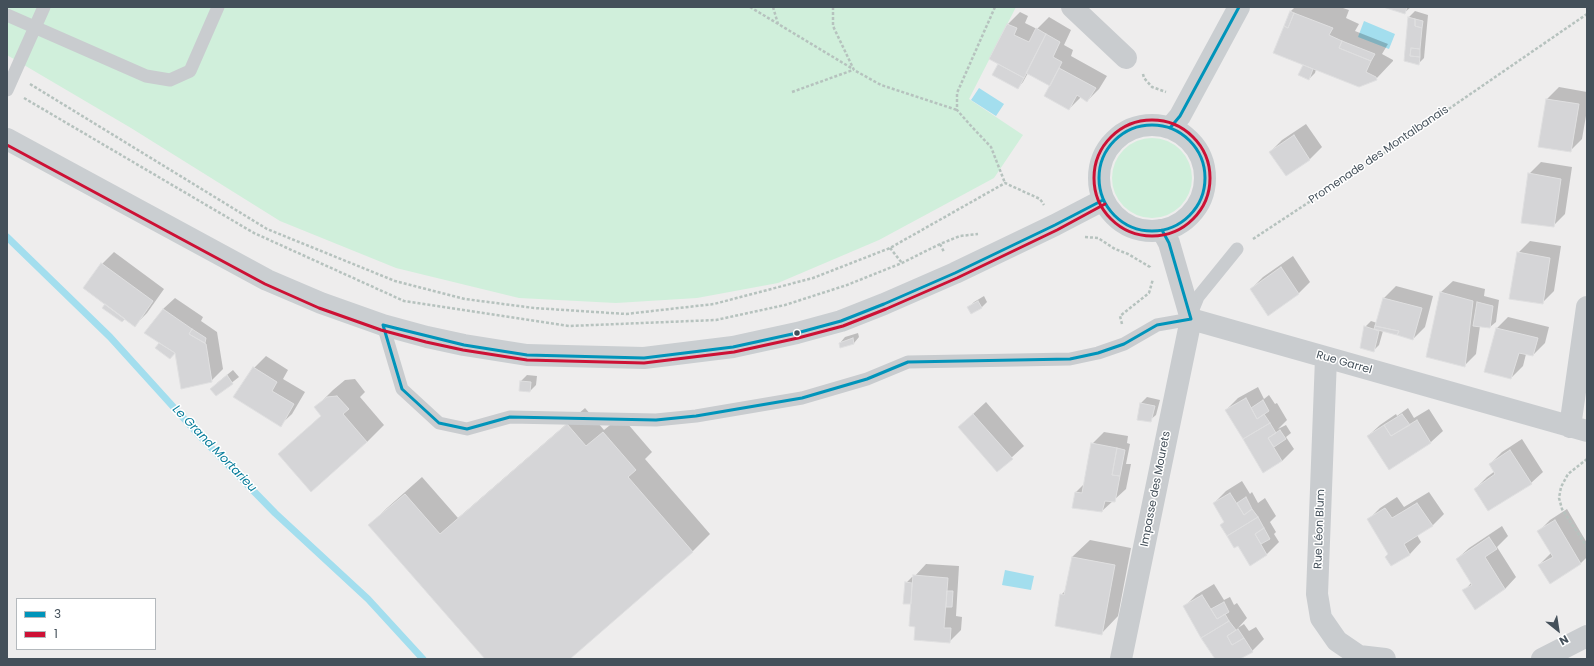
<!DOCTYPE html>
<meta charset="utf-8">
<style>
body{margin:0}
#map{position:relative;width:1594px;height:666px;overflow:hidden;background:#eeeded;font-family:Poppins,sans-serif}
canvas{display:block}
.frame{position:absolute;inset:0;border:8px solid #44505a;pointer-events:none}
.legend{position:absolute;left:16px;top:598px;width:140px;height:52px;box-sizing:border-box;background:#fff;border:1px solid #b4b9bd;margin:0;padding:5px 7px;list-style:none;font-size:12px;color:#44505a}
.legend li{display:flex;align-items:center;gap:8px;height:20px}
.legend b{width:20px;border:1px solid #b4b9bd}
.north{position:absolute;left:1538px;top:610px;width:40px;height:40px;-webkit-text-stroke:3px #fff;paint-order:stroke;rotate:150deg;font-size:11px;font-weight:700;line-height:16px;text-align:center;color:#44505a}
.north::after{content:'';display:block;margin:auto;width:14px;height:18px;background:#44505a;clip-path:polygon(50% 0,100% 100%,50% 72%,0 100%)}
</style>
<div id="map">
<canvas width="1594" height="666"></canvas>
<div class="frame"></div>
<ul class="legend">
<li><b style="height:5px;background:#0094ba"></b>3</li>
<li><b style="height:5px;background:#cd1135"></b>1</li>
</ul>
<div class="north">N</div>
</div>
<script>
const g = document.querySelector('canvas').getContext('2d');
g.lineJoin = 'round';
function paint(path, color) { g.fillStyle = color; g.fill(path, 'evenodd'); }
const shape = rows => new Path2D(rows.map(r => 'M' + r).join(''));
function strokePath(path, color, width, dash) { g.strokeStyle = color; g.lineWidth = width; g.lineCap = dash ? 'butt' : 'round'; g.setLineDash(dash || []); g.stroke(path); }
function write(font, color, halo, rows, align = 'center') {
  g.font = font + ' Poppins,sans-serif'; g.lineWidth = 3; g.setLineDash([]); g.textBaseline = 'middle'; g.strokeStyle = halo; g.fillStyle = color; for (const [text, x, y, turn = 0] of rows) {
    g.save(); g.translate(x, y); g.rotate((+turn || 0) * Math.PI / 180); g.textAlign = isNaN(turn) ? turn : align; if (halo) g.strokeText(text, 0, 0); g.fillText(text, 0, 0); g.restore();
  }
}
paint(shape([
 [7,7,1016,7,969,99,1023,135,994,178,879,240,778,283,697,298,616,303,519,298,396,268,280,221,131,128,7,55],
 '1112 178a40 40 0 1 1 80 0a40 40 0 1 1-80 0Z'
]), '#d0efdb');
paint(shape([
 [1364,21,1395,34,1389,49,1358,37],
 [979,88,1004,104,996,116,971,100],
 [1005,570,1034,576,1031,590,1002,585]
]), '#a3deee');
paint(shape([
 [1295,7,1340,7,1349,10,1346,18,1359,24,1355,31,1388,44,1382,54,1393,60,1393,61,1376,79,1316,69,1315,73,1309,79,1299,75,1305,64,1291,11],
 [1384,7,1411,7,1404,13],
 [1415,11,1428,15,1424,58,1419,63,1405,60,1409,17],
 [1020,12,1028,16,1025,23,1037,29,1049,17,1071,30,1064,45,1073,50,1071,56,1107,76,1099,89,1087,101,1081,97,1069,109,1051,86,1028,73,1023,82,1018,88,999,65,1000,64,990,59,1008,24],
 [1559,87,1587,92,1587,110,1582,139,1570,151,1540,146,1547,99],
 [1306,124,1322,147,1310,159,1286,175,1270,152,1282,140],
 [1541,162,1572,167,1565,214,1553,226,1529,174],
 [1530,241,1561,246,1554,291,1542,303,1518,253],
 [114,252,164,289,147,313,135,325,84,288,102,264],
 [1293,256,1310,282,1298,294,1251,289,1263,277],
 [1453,281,1485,289,1484,296,1499,300,1496,322,1490,327,1480,326,1476,354,1464,366,1441,292],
 [1396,286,1433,296,1425,327,1413,339,1383,331,1379,345,1373,351,1365,327,1371,321,1377,323,1384,298],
 [984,296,987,302,981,308,969,307,974,302],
 [175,298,203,317,201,321,217,332,223,369,211,381,176,352,170,358,156,348,161,343,163,309],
 [1508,317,1549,327,1545,343,1533,355,1526,354,1523,366,1511,378,1496,329],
 [858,333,859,337,854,343,840,343,845,337],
 [266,356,288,370,283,379,305,392,292,414,280,425,254,368],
 [233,370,239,377,216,395,217,383],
 [527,375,537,376,536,385,530,391,521,381],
 [355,379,365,392,360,397,384,425,367,442,279,454,322,415,316,407,333,390,345,380],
 [1258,387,1264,399,1269,395,1275,404,1277,403,1287,420,1278,429,1286,425,1291,433,1286,437,1294,449,1282,461,1226,410,1238,398],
 [1147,397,1160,400,1156,415,1150,420,1138,419,1141,403],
 [986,402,1024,446,997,471,959,427],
 [585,408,604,430,621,416,652,452,645,459,710,534,693,551,568,659,486,659,370,525,387,508,422,477,458,518],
 [1408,408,1414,418,1429,409,1443,431,1431,442,1389,468,1368,436,1380,425,1396,414,1397,416],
 [1104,432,1128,436,1127,443,1130,444,1126,464,1131,464,1126,489,1102,511,1076,492,1085,483,1092,444],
 [1522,439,1543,472,1531,483,1475,489,1487,477,1495,471,1490,464,1502,452],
 [1242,481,1250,494,1252,492,1258,503,1265,498,1276,516,1270,522,1276,532,1274,534,1279,542,1267,554,1250,564,1214,503,1226,491],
 [1429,492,1444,514,1432,526,1417,535,1421,542,1410,554,1391,565,1389,553,1368,520,1380,508,1397,497,1404,507],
 [1567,509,1587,543,1587,557,1580,564,1539,565,1551,553,1538,532,1550,520],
 [1502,526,1508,536,1497,547,1516,577,1505,589,1464,591,1472,582,1457,559,1469,548],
 [1090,540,1131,548,1118,616,1101,634,1061,595,1066,590,1072,557],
 [926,564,959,566,956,616,962,617,961,630,949,642,916,626,906,583,912,577,914,577],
 [1214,584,1224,600,1230,597,1234,605,1237,603,1247,618,1238,628,1244,624,1249,631,1256,627,1264,639,1252,651,1238,659,1216,659,1184,607,1196,595]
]), '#0003');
strokePath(shape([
 [7,237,110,337,197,433,275,513,368,599,423,659]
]), '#a3deee', 7);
const building = shape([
 [1383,7,1407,7,1405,14,1383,7],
 [1290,11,1294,13,1288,28,1284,26,1290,11],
 [1294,13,1333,28,1329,35,1342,41,1339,48,1371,61,1366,72,1376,77,1377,80,1359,87,1273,53,1284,26,1288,28,1294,13],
 [1408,17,1415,19,1415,26,1422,28,1420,49,1411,48,1410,56,1420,57,1419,65,1404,61,1408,17],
 [1415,19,1423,21,1422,28,1415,26,1415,19],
 [1007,24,1017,28,1014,35,1029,42,1036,28,1046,34,1024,78,989,59,1007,24],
 [1046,34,1060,42,1053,57,1062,62,1050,86,1026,73,1046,34],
 [1342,41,1375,54,1371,61,1339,48,1342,41],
 [1411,48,1420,49,1420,57,1410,56,1411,48],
 [998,64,1024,78,1018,89,992,75,998,64],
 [1303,65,1313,69,1309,80,1298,75,1303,65],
 [1059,68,1096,88,1087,102,1077,95,1069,110,1044,96,1059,68],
 [1546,99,1579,104,1571,152,1538,147,1546,99],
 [1294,135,1310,160,1286,176,1269,152,1294,135],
 [1528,173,1561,179,1554,227,1521,223,1528,173],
 [1517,252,1550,258,1543,304,1509,299,1517,252],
 [101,263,153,301,135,327,83,288,101,263],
 [1281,267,1299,294,1268,316,1250,289,1281,267],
 [1440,292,1473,301,1465,367,1426,357,1440,292],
 [1383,298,1422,308,1413,340,1397,335,1399,331,1375,326,1383,298],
 [978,301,982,308,971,314,967,307,978,301],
 [1477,302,1493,306,1490,328,1473,326,1477,302],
 [105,304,125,319,122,322,102,308,105,304],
 [163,309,192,329,189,334,206,344,212,382,181,389,175,353,144,333,163,309],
 [1364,326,1379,331,1374,352,1360,348,1364,326],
 [1375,326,1399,331,1397,335,1374,329,1375,326],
 [1496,328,1538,338,1533,356,1519,353,1511,379,1484,372,1496,328],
 [192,329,206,338,205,343,189,334,192,329],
 [853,338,854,344,840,348,839,343,853,338],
 [159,343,175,353,170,359,155,348,159,343],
 [253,367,277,382,272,391,294,404,281,427,233,397,253,367],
 [227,375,233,384,216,396,210,389,227,375],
 [520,381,531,382,530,392,519,391,520,381],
 [337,396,349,409,343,414,367,442,311,492,278,454,321,416,314,407,327,397,337,396],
 [1246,398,1257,419,1264,414,1270,423,1243,439,1225,410,1246,398],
 [1263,400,1269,411,1257,419,1251,408,1263,400],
 [1140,403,1155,406,1151,422,1137,420,1140,403],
 [973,414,1013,459,997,472,958,427,973,414],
 [1402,414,1410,425,1391,436,1384,425,1402,414],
 [1417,420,1431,443,1389,470,1367,436,1384,425,1391,436,1417,420],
 [1270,423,1276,433,1268,438,1282,461,1263,473,1243,439,1270,423],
 [567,424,586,446,603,432,636,470,628,477,693,552,570,659,485,659,368,525,405,494,440,534,567,424],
 [1280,430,1286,439,1274,447,1268,438,1280,430],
 [1091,443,1117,448,1112,475,1120,476,1115,502,1105,501,1102,512,1072,508,1075,492,1082,493,1091,443],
 [1117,448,1125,450,1120,476,1112,475,1117,448],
 [1510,450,1532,484,1488,511,1474,489,1495,474,1489,464,1510,450],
 [1230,493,1244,515,1252,509,1258,517,1227,536,1220,525,1224,522,1213,503,1230,493],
 [1246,497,1252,509,1244,515,1237,503,1246,497],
 [1417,503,1433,526,1404,544,1410,555,1391,566,1385,557,1388,554,1367,519,1385,508,1392,518,1417,503],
 [1258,517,1264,528,1255,534,1267,555,1250,566,1238,546,1234,548,1227,536,1258,517],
 [1555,520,1581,564,1550,584,1538,565,1553,557,1537,531,1555,520],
 [1264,528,1270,539,1261,544,1255,534,1264,528],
 [1489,537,1497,549,1485,557,1505,589,1475,610,1462,590,1472,585,1456,559,1489,537],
 [1072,557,1115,565,1102,635,1055,626,1060,594,1064,595,1072,557],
 [913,575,948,578,944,628,951,628,950,643,914,640,915,627,909,626,913,575],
 [905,582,912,583,911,604,903,604,905,582],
 [947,591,953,591,952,607,946,607,947,591],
 [1202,595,1217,619,1225,614,1229,621,1201,638,1183,606,1202,595],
 [1224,602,1229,612,1217,619,1211,609,1224,602],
 [1229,621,1236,630,1227,636,1232,645,1244,638,1253,652,1240,659,1215,659,1201,638,1229,621],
 [1238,629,1244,638,1232,645,1227,636,1238,629]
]);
paint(building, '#d5d5d7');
strokePath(building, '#dfdfe0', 1);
strokePath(shape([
 [750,7,853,69],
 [773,7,778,24],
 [833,7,833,26,854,70,881,85,957,110],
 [995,7,957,93,957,110,972,127,991,147,1005,183],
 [1143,74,1144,78,1152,87,1166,92],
 [30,84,267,229,395,281,465,299,534,308,626,314,714,304,813,278,890,248,1005,183,1040,199,1044,205],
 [792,92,853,70],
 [24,98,254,233,404,301,569,326,716,320,785,305,847,285,902,263,940,244,960,236,978,234],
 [1085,237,1098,238,1115,249,1128,254,1150,267,1151,269],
 [1253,239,1402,141,1587,14],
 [940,244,944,252],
 [890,248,902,263],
 [1122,324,1120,316,1149,293,1153,279],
 [1587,459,1568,474,1561,487,1559,498,1562,509,1587,547]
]), '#b6c2be', 2.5, [3, 2]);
strokePath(shape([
 [7,15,146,76,170,80,190,71,218,7],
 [7,90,44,7],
 [1191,314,1198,297,1237,249],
 [383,325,402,389,439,423,467,429,510,417,656,420,696,416,802,398,867,379,908,362,1070,359,1098,353,1124,344,1157,325,1191,319]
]), '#c9cccf', 13);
strokePath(shape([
 [1072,7,1126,58],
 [1191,319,1587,431],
 [1326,358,1317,594,1321,618,1337,641,1359,656,1385,659],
 [1570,427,1587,307],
 [1121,659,1191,319,1169,243,1162,230],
 [1542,659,1587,636]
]), '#c9cccf', 22);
strokePath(shape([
 '1099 178a53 53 0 1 1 106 0a53 53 0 1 1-106 0Z',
 [1170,128,1180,116,1239,7],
 [7,139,267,280,321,303,383,325,427,337,464,345,527,355,644,358,733,347,797,333,841,321,884,304,955,273,1055,225,1103,200]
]), '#caced1', 22);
strokePath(shape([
 '1099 178a53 53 0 1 1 106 0a53 53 0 1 1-106 0Z',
 [1170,128,1180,116,1239,7],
 [383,325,402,389,439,423,467,429,510,417,656,420,696,416,802,398,867,379,908,362,1070,359,1098,353,1124,344,1157,325,1191,319,1169,243,1162,230],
 [383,325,464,345,527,355,644,358,733,347,797,333,841,321,884,304,955,273,1055,225,1103,200]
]), '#0094ba', 3);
strokePath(shape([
 '1094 178a58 58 0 1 1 116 0a58 58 0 1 1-116 0Z',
 [7,145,265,284,319,308,381,330,426,342,463,350,527,360,644,363,734,352,798,338,843,326,886,309,957,278,1057,230,1105,204]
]), '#cd1135', 3);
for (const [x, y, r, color] of [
 [797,333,3.5,"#44505a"]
]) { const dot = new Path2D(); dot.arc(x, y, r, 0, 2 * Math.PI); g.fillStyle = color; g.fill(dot); strokePath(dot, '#fff', 1.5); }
write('11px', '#44505a', '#fff', [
 ["Promenade des Montalbanais",1379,155,-34],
 ["Rue Garrel",1344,363,16],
 ["Impasse des Mourets",1156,489,-79],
 ["Rue Léon Blum",1320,529,-88]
]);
write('italic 12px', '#087d9b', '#fff', [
 ["Le Grand Mortarieu",214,449,46]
]);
</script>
